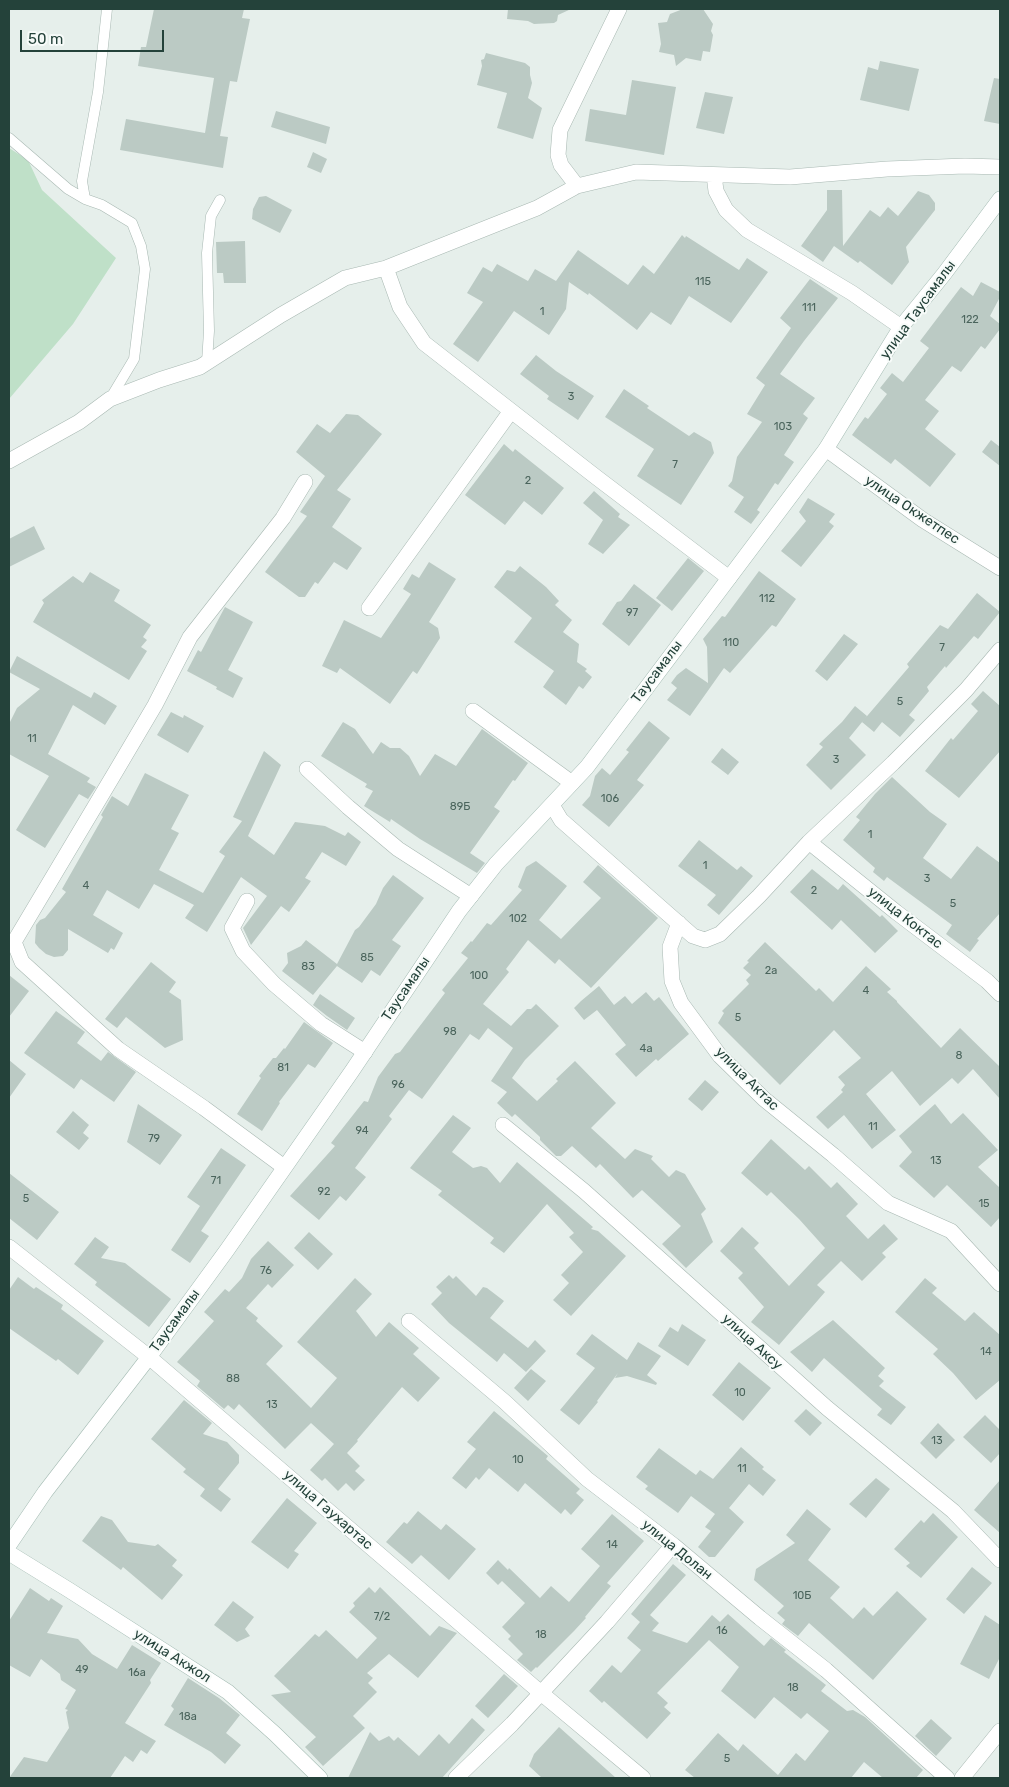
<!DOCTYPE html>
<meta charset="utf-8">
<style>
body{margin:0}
#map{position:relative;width:1009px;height:1787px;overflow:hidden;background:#e6efeb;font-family:Rubik,sans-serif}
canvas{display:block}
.frame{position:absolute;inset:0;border:10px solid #24423a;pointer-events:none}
.scale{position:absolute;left:20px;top:30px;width:144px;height:22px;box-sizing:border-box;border:2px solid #24423a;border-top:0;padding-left:6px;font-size:15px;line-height:18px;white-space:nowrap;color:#24423a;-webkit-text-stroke:4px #f7fbf9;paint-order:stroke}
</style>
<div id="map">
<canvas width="1009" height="1787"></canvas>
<div class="frame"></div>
<div class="scale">50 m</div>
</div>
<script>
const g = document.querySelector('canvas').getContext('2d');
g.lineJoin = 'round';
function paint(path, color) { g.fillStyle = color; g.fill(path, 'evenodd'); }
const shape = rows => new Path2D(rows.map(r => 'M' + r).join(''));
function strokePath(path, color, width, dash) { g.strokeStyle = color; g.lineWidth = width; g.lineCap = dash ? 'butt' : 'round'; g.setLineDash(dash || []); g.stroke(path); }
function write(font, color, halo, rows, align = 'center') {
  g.font = font + ' Rubik,sans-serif'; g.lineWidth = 4; g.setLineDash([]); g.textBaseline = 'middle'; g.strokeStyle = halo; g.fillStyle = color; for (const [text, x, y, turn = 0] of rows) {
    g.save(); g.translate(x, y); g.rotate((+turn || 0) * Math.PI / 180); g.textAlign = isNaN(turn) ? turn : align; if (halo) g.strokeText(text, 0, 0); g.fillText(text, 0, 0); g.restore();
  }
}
paint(shape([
 [9,148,28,160,42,190,116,258,73,324,9,399]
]), '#bfe0c8');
paint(shape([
 [154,9,244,9,242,18,250,19,237,82,230,81,220,136,228,137,223,168,120,150,126,119,205,133,214,78,138,66,141,47,146,47],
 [508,9,571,9,558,15,557,21,554,23,534,24,528,21,507,19],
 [683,9,703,9,713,24,711,31,713,35,710,52,703,51,701,61,686,58,676,66,674,55,659,52,661,44,658,23,667,22,670,14],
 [486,53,525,63,530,67,530,75,532,83,528,98,542,108,533,139,497,128,507,93,477,85,482,66,481,60,484,59],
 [880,61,919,69,909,111,860,100,868,67,878,70],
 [994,78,1000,79,1000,124,984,121],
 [632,80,676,87,664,155,585,141,590,109,626,115],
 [705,92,733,97,724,134,696,128],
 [276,111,330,127,326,144,271,127],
 [313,152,327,159,321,173,307,167],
 [827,190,842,190,843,246,870,210,880,217,888,207,898,216,918,191,929,195,935,203,935,210,906,247,909,262,892,285,860,261,858,263,834,246,823,262,801,246,827,210],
 [266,196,292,210,280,233,252,219,253,209,259,197],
 [682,235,685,238,686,236,739,270,747,258,768,272,731,323,689,296,671,325,651,312,637,330,589,293,588,295,569,282,566,309,549,335,514,311,478,362,453,344,483,302,467,293,483,267,492,272,497,264,528,281,535,269,556,281,578,250,628,285,643,265,654,274],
 [245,241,246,283,224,283,223,273,217,273,216,242],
 [810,279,838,298,804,341,780,374,815,398,803,414,808,418,784,455,794,462,778,485,775,483,757,510,760,512,751,524,734,512,744,497,728,486,732,481,737,457,762,422,747,414,765,385,756,378,791,328,780,318],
 [981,282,1000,292,1000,297,990,316,1000,324,1000,329,985,349,981,346,961,372,952,366,925,400,939,411,925,429,956,454,930,487,895,459,891,464,852,435,865,417,868,419,887,394,880,388,892,373,903,382,929,348,920,341,961,287,973,296],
 [536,355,556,371,594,396,578,420,547,399,549,396,520,374],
 [624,389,649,406,647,408,689,436,694,432,711,442,714,453,681,505,637,476,654,449,605,417],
 [346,414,358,415,382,434,337,490,351,499,332,527,362,548,347,570,334,562,318,584,315,582,305,597,299,597,265,572,307,516,300,512,325,476,296,452,317,424,330,433],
 [991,440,1000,447,1000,466,982,452],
 [504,444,513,452,515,449,564,488,542,515,524,501,505,525,465,495],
 [594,491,620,514,618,517,630,525,603,554,588,544,603,520,583,503],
 [808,498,835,514,829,522,834,526,801,567,781,551,806,521,799,512],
 [34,526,45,549,9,567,9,539],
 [688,558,704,571,672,611,656,598],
 [429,562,456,579,429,622,438,628,440,638,417,674,413,671,390,704,340,668,337,673,322,666,344,620,381,638,411,594,403,589,412,574,419,578],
 [520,566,546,587,559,601,555,605,572,620,563,632,579,644,577,662,587,669,585,671,592,677,583,689,579,686,566,705,543,687,554,671,514,642,532,618,494,587,507,570,515,572],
 [759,571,796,599,776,627,772,625,730,673,724,668,690,716,667,700,677,688,671,683,677,675,686,668,708,683,707,647,703,639,722,616,725,617],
 [90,572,120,590,114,601,151,625,143,637,147,640,141,647,147,651,129,680,33,622,44,603,42,600,73,576,83,583],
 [634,584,661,605,629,646,602,624,617,602,621,601],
 [977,593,1000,612,978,639,974,636,946,668,945,666,927,687,929,691,909,715,915,720,900,737,882,722,874,732,862,722,909,667,907,664,940,625,948,629],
 [225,607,253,622,228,670,243,678,233,698,216,689,217,687,187,671,198,650,201,652],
 [844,634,858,644,827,681,815,671],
 [17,656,91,698,94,692,117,706,105,725,73,705,48,754,90,778,87,782,96,787,88,799,79,794,45,848,16,830,49,776,9,754,9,724,17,708,40,689,9,672],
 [983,691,1000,706,1000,751,959,798,925,771,951,738,953,740,978,711,971,704],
 [855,706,867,716,849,738,866,755,831,790,806,765,823,747,819,744,842,722],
 [171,712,183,718,184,715,204,726,188,753,157,735],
 [649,721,670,738,637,780,644,785,609,827,582,805,590,796,595,776,602,768,610,775,629,752,626,750],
 [343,722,355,729,373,754,381,742,390,748,400,748,409,756,420,776,435,754,456,766,482,729,528,763,515,781,513,780,494,807,500,811,470,853,485,863,477,873,420,839,391,819,390,822,364,806,373,791,365,787,367,784,321,756],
 [722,748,739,762,728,775,711,762],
 [264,751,281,765,248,836,274,855,295,822,325,826,345,836,348,832,361,842,346,866,322,852,305,878,311,881,289,912,281,906,251,945,243,928,267,896,241,877,207,932,185,918,194,905,154,884,139,909,107,890,93,915,123,933,114,950,111,948,108,953,68,929,68,950,63,956,54,957,46,954,39,948,35,943,36,925,40,920,45,918,66,892,62,889,103,817,101,815,112,796,128,806,145,773,189,795,171,829,179,833,159,870,203,893,225,856,219,852,242,821,233,817],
 [892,777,930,812,947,824,923,858,951,879,977,846,1000,863,1000,913,977,939,979,940,970,952,946,934,952,925,887,877,884,881,873,872,875,868,843,840,860,820,856,817,875,794],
 [699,840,737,870,741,866,753,876,719,915,707,905,716,895,678,866],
 [536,861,567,886,539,920,561,939,601,898,583,882,598,865,658,918,591,988,559,959,555,964,528,940,506,969,509,972,483,1004,511,1026,527,1009,531,1009,536,1004,559,1026,525,1060,512,1078,537,1101,558,1081,556,1079,575,1061,616,1103,591,1128,625,1159,635,1149,653,1156,651,1159,669,1177,676,1170,685,1174,706,1209,701,1214,713,1242,686,1268,662,1244,681,1226,642,1190,633,1198,600,1164,596,1168,572,1146,561,1156,556,1156,540,1140,540,1137,515,1114,512,1117,497,1103,507,1092,491,1081,513,1048,488,1028,479,1040,470,1034,422,1099,409,1090,389,1116,392,1119,355,1168,366,1177,346,1201,340,1196,319,1220,290,1196,335,1146,331,1143,364,1101,368,1102,378,1077,395,1054,400,1052,445,993,442,990,468,958,461,953,471,941,472,942,487,923,491,925,522,890,518,887,526,867],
 [812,869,838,890,843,884,880,917,882,915,898,931,875,953,841,920,832,930,790,892],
 [393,875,424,898,392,940,401,946,380,976,371,970,362,983,337,966,313,995,282,971,288,963,287,953,301,946,306,940,337,964,355,930,359,927,376,904,383,888],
 [765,942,816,991,819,988,833,1002,866,966,891,989,887,992,897,1001,897,1002,941,1048,960,1028,1000,1067,1000,1099,973,1069,958,1084,952,1078,920,1106,892,1071,866,1094,896,1130,872,1149,844,1115,828,1129,816,1117,843,1092,841,1090,845,1085,838,1077,861,1058,834,1030,780,1085,718,1023,724,1013,722,1011,749,984,746,980,751,975,743,968,749,962,747,961],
 [151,962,176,982,169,992,181,1000,183,1040,165,1048,126,1017,117,1028,105,1019],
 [9,975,29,991,9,1017],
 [599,986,614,1005,625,996,632,1004,646,992,654,1001,659,997,689,1034,658,1061,656,1059,636,1077,615,1054,626,1045,597,1010,584,1020,574,1008,581,1001],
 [320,994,355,1018,347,1030,327,1016,313,1005],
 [56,1011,85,1032,77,1043,101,1061,108,1052,136,1072,114,1102,81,1079,74,1089,24,1053],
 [304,1022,333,1043,315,1068,308,1064,279,1102,280,1103,262,1131,237,1114,261,1078,259,1076,273,1058,276,1058,284,1048,285,1049],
 [9,1060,26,1074,9,1098],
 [705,1080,719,1092,702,1111,688,1099],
 [138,1104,182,1135,160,1165,127,1142],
 [935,1104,951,1124,963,1113,998,1150,978,1167,1000,1188,1000,1217,991,1227,947,1185,934,1198,899,1166,912,1152,899,1136],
 [73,1111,89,1125,83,1133,89,1138,79,1150,56,1132],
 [453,1115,471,1128,452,1152,473,1168,481,1166,487,1168,500,1183,517,1162,593,1227,591,1229,598,1231,626,1256,571,1316,553,1300,569,1283,561,1275,583,1252,569,1237,574,1233,547,1204,504,1253,490,1243,494,1238,438,1195,442,1191,410,1168],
 [771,1139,805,1170,809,1166,831,1188,837,1182,858,1204,846,1216,868,1239,884,1224,898,1239,882,1253,886,1257,862,1281,841,1261,817,1285,825,1292,779,1345,751,1322,764,1307,738,1278,743,1273,720,1251,742,1227,759,1243,754,1248,789,1286,825,1248,799,1219,771,1192,767,1196,741,1173],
 [221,1148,246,1165,201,1231,209,1236,190,1263,171,1250,200,1206,187,1197],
 [9,1173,59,1212,37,1240,9,1218],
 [309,1232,333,1254,318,1270,294,1248],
 [95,1237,109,1247,101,1258,125,1263,171,1299,149,1327,95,1285,97,1282,74,1264],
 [268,1241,294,1265,272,1288,268,1284,246,1308,258,1318,256,1321,283,1346,266,1364,311,1408,337,1378,297,1342,355,1278,372,1294,356,1311,376,1337,389,1322,419,1348,413,1354,440,1378,418,1402,402,1387,357,1440,358,1441,347,1453,360,1466,355,1471,365,1480,354,1491,346,1483,338,1491,325,1478,322,1481,310,1470,334,1444,311,1423,285,1449,239,1404,234,1410,228,1405,224,1409,197,1386,200,1381,177,1362,214,1321,204,1312,225,1289,229,1292,242,1278,251,1259],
 [449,1275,453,1279,456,1276,476,1296,483,1287,487,1288,504,1301,490,1318,528,1348,535,1340,546,1351,526,1372,504,1353,497,1362,449,1323,431,1304,442,1293,436,1287],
 [18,1277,34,1289,36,1287,63,1305,61,1309,104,1341,78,1375,58,1359,56,1361,9,1328,9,1290],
 [925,1278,937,1288,932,1293,965,1321,974,1312,1000,1335,1000,1380,976,1400,953,1373,933,1354,938,1349,895,1312],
 [833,1320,885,1368,878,1376,884,1381,879,1386,906,1407,891,1425,877,1415,882,1409,824,1358,812,1372,790,1352],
 [682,1324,706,1340,688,1366,658,1346,670,1327,678,1332],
 [592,1334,627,1360,638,1342,661,1356,647,1375,657,1383,656,1385,627,1376,615,1378,618,1373,597,1401,598,1402,579,1425,560,1410,595,1368,576,1354],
 [739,1362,771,1388,743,1421,712,1395],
 [531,1369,546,1381,528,1401,514,1388],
 [184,1400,212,1423,203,1434,227,1442,239,1455,239,1463,218,1489,231,1499,221,1512,200,1496,205,1489,183,1472,186,1469,151,1439],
 [806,1409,822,1423,810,1436,794,1421],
 [494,1411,548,1456,546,1459,580,1489,576,1493,584,1500,571,1515,565,1509,561,1514,525,1483,518,1492,489,1468,479,1480,476,1477,466,1489,452,1478,476,1449,467,1442],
 [985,1415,1000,1430,1000,1453,991,1463,963,1437],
 [938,1423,955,1440,936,1459,920,1443],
 [741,1447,764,1467,762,1469,776,1480,763,1496,749,1484,729,1508,744,1522,715,1557,709,1557,698,1547,711,1531,705,1527,715,1514,691,1496,678,1513,645,1489,648,1486,636,1477,659,1448,696,1475,700,1470,713,1479],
 [876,1478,890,1489,866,1518,849,1504],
 [1000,1480,1000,1533,974,1510],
 [287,1498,317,1523,294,1551,299,1554,288,1569,251,1542],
 [807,1509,831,1529,808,1560,840,1587,830,1598,853,1619,864,1607,873,1616,897,1591,927,1619,873,1680,809,1623,798,1636,782,1624,785,1620,777,1613,784,1606,754,1580,756,1569,795,1543,786,1535],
 [418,1511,441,1530,446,1524,476,1549,449,1580,421,1555,412,1564,386,1542,404,1522,407,1524],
 [933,1513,958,1537,921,1578,906,1566,910,1563,894,1549,921,1520,924,1523],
 [612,1514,644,1541,607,1583,611,1586,585,1617,586,1618,574,1631,537,1668,536,1667,531,1672,517,1660,523,1654,508,1639,511,1636,502,1627,525,1603,502,1581,498,1585,486,1573,498,1560,508,1570,509,1568,540,1598,551,1586,569,1602,600,1566,581,1549],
 [101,1516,112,1520,128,1542,155,1546,158,1544,177,1560,172,1566,183,1575,162,1600,123,1567,121,1570,82,1541],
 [673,1564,686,1575,650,1615,659,1623,652,1631,687,1643,712,1615,720,1622,728,1614,764,1646,771,1638,786,1650,784,1652,826,1685,821,1691,847,1711,853,1710,865,1717,923,1770,916,1778,883,1778,864,1762,851,1778,695,1778,685,1770,718,1733,738,1751,743,1744,778,1775,796,1753,805,1761,829,1731,807,1713,801,1719,774,1697,755,1719,721,1691,739,1667,709,1640,657,1693,668,1703,664,1707,671,1713,647,1739,604,1701,602,1703,589,1691,612,1665,621,1673,641,1650,627,1638,640,1622,631,1614],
 [972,1567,992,1583,964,1614,946,1599],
 [369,1587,375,1593,380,1587,430,1636,439,1626,457,1633,418,1678,389,1654,367,1673,373,1678,368,1683,377,1692,353,1716,365,1728,323,1766,305,1747,316,1737,271,1695,291,1692,274,1676,315,1634,319,1637,326,1630,357,1659,377,1638,349,1612,355,1606,353,1603],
 [30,1588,49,1601,51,1598,63,1606,47,1633,78,1639,92,1654,117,1669,132,1645,161,1663,150,1680,151,1683,125,1723,156,1741,147,1754,141,1750,133,1762,125,1756,110,1778,9,1778,24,1757,47,1762,69,1728,66,1712,68,1710,65,1709,76,1690,61,1680,60,1674,41,1659,30,1677,9,1665,9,1621],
 [233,1601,254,1617,245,1629,250,1636,237,1642,214,1625],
 [985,1615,1000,1625,1000,1657,989,1679,960,1664],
 [504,1674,518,1686,488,1718,475,1706],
 [188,1678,219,1698,240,1715,226,1733,241,1745,225,1764,211,1752,164,1725,174,1709,171,1706],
 [472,1718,485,1730,442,1778,348,1778,370,1732,379,1741,389,1736,394,1741,398,1737,419,1756,439,1734,449,1744],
 [931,1719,952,1738,936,1756,915,1736],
 [559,1727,616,1778,542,1778,529,1766,534,1754]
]), '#bbcac4');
const lane = shape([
 [9,138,68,189,85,199,102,205,132,223,141,246,145,269,134,359,110,399],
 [85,199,82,181,98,92,107,9],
 [207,362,209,331,207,253,211,216,220,200]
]);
const street = shape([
 [714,175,716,191,726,210,747,230,852,293,901,327],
 [577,186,561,165,558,155,560,130,619,9],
 [386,268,400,307,424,343,596,477,729,578],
 [826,449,923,520,1000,568],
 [9,461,79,422,110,399,159,380,200,367,281,315,345,278,386,268,494,225,537,208,577,186,636,172,790,177,887,169,965,166,1000,167],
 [369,608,511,411],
 [473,711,572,783],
 [307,769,348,807,398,849,471,896],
 [552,805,561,820,693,936,705,940,720,934,759,896,809,842,893,763,966,690,1000,650],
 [809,842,896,912,987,981,1000,994],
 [247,901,232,928,243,951,274,984,321,1024,365,1052],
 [679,923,670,947,672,981,681,1003,720,1056,764,1099,833,1155,888,1203,951,1231,1000,1284],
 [503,1125,584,1191,827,1408,953,1511,1000,1560],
 [284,1167,204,1108,118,1049,22,962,14,942,116,771,155,705,190,637,283,518,305,482],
 [9,1247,149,1357,541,1693,643,1778],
 [409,1321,505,1402,587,1479,673,1545,760,1618,826,1670,947,1778],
 [456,1778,512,1724,541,1693,607,1622,673,1545],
 [962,1778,1000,1731]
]);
const secondary = shape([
 [9,1545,45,1492,149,1357,227,1250,352,1071,459,911,496,864,587,767,826,449,901,327,944,274,1000,199],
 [9,1553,69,1590,228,1692,275,1734,320,1778]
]);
strokePath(lane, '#a8b8b2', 11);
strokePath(street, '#a8b8b2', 16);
strokePath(secondary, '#a4bbb3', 16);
strokePath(lane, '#fff', 10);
strokePath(street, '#fff', 15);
strokePath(secondary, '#fff', 15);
write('11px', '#4a645c', null, [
 ["115",703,282],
 ["111",809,308],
 ["1",542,312],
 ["122",970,320],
 ["3",571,397],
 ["103",783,427],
 ["7",675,465],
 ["2",528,481],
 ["112",767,599],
 ["97",632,613],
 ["110",731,643],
 ["7",942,648],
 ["5",900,702],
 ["11",32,739],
 ["3",836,760],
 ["106",610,799],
 ["89Б",460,807],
 ["1",870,835],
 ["1",705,866],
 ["3",927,879],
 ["4",86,886],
 ["2",814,891],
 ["5",953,904],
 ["102",518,919],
 ["85",367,958],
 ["83",308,967],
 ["2а",771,971],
 ["100",479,976],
 ["4",866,991],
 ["5",738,1018],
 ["98",450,1032],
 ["4а",646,1049],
 ["8",959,1056],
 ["81",283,1068],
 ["96",398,1085],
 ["11",873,1127],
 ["94",362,1131],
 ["79",154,1139],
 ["13",936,1161],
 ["71",216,1181],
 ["92",324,1192],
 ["5",26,1199],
 ["15",984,1204],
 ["76",266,1271],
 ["14",986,1352],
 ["88",233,1379],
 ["10",740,1393],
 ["13",272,1405],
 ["13",937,1441],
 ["10",518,1460],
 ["11",742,1469],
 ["14",612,1545],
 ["10Б",802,1596],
 ["7/2",382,1617],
 ["16",722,1631],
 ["18",541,1635],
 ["49",82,1670],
 ["16а",137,1673],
 ["18",793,1688],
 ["18а",188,1717],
 ["5",727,1759]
]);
write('14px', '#24423a', '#f7fbf9', [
 ["улица Таусамалы",918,310,-54],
 ["улица Окжетпес",912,510,34],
 ["Таусамалы",657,672,-53],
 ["улица Коктас",905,918,38],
 ["Таусамалы",406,989,-56],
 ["улица Актас",747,1079,45],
 ["Таусамалы",175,1321,-54],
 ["улица Аксу",752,1342,42],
 ["улица Гаухартас",328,1510,41],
 ["улица Долан",677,1550,39],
 ["улица Акжол",172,1656,32]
]);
</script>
